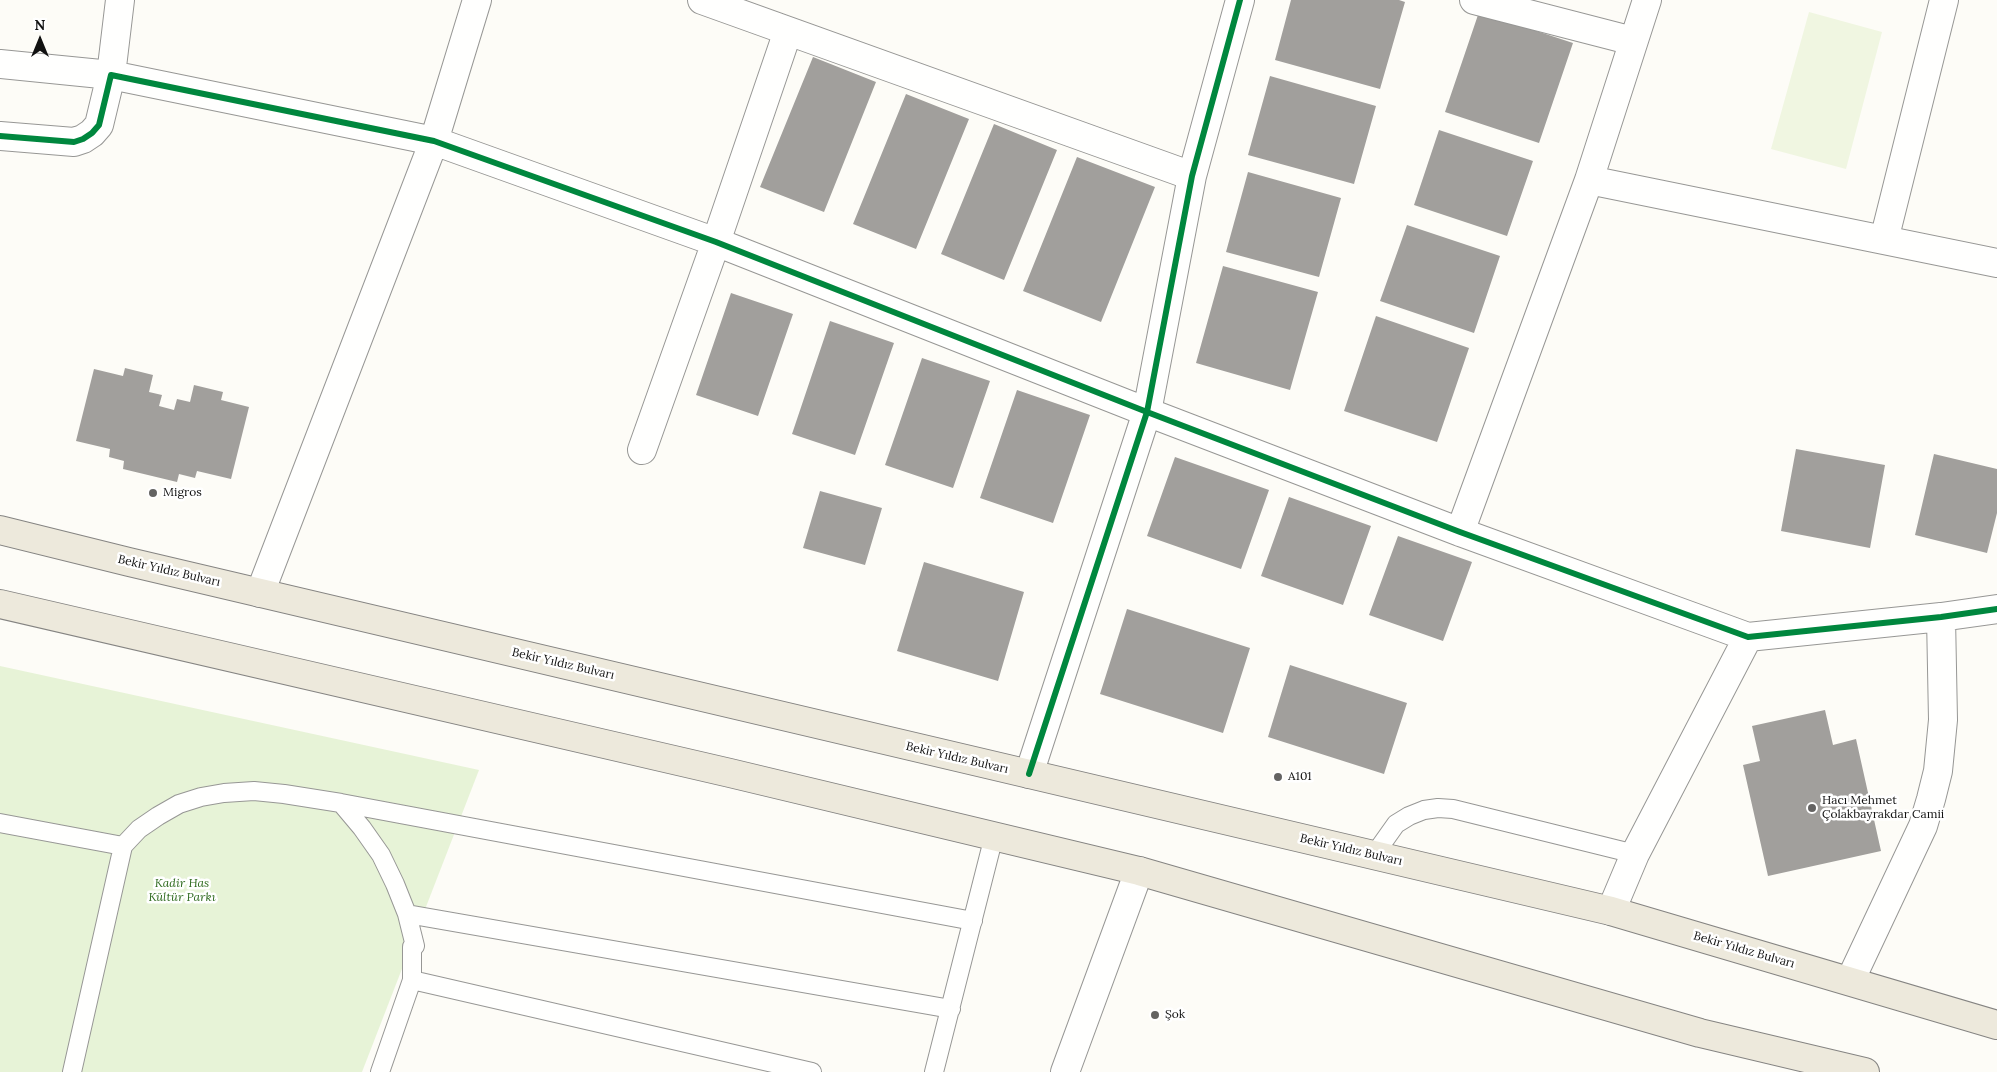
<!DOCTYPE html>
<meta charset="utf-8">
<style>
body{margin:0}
#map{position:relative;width:1997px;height:1072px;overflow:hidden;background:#fdfcf7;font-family:Lora,serif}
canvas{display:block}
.north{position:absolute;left:15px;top:15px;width:50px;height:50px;-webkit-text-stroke:4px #fff;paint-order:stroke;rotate:0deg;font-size:14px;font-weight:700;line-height:20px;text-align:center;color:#111}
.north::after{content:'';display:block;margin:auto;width:18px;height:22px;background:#111;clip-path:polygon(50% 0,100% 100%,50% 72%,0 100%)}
</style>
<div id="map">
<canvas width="1997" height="1072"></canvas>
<div class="north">N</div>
</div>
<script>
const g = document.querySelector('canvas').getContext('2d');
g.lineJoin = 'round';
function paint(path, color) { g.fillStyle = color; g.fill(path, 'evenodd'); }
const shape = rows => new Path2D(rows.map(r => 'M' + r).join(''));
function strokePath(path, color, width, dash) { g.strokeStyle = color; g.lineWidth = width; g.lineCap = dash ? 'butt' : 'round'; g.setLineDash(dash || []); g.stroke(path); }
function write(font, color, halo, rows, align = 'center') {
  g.font = font + ' Lora,serif'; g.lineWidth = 5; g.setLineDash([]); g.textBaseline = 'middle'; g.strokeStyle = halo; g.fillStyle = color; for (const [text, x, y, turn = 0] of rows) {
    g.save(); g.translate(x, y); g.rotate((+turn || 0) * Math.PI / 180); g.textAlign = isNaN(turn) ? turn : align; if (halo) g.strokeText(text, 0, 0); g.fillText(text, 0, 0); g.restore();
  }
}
paint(shape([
 [0,666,479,770,362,1072,0,1072]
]), '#e7f3d7');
paint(shape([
 [1809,12,1882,32,1846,169,1771,149]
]), '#f0f6e1');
paint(shape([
 [1291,0,1399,0,1405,2,1380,89,1275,60],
 [1479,12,1573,43,1539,143,1445,112],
 [813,57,876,82,824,212,760,187],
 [1270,76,1376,106,1354,184,1248,155],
 [906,94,969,119,916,249,853,224],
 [994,124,1057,150,1004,280,941,254],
 [1439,130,1533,161,1507,236,1414,205],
 [1077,157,1155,187,1101,322,1023,291],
 [1248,172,1341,198,1319,277,1226,252],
 [1407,225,1500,256,1474,333,1380,301],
 [1223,266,1318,292,1290,390,1196,363],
 [731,293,793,314,758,416,696,395],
 [1376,316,1469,348,1437,442,1344,411],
 [830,321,894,343,855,455,792,434],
 [922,358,990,381,953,488,885,465],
 [125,368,153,375,149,392,162,395,159,406,174,410,177,399,190,402,194,385,223,392,221,400,249,407,231,479,197,471,195,478,179,474,177,482,123,469,124,461,109,457,110,449,76,441,94,369,123,376],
 [1017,390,1090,415,1053,523,980,498],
 [1796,449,1885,465,1870,548,1781,531],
 [1934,454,1997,469,1997,513,1987,553,1915,535],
 [1175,457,1269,490,1241,569,1147,536],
 [820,491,882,508,865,565,803,548],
 [1289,497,1371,526,1343,605,1261,576],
 [1398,536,1472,562,1443,641,1369,615],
 [924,562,1024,592,998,681,897,651],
 [1127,609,1250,648,1223,733,1100,694],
 [1290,665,1407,703,1384,774,1268,737],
 [1825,710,1833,745,1856,739,1881,851,1768,876,1743,765,1760,761,1752,726]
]), '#a19f9c');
const lane = shape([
 [341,803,362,828,381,855,395,884,407,914,415,946,412,947,412,980,380,1072],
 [0,823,123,846],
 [1374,855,1396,824,1409,816,1424,810,1438,808,1453,809,1635,854],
 [407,914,951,1009],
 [412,980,812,1072],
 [72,1072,123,846,139,829,158,816,179,804,201,797,224,793,254,791,284,794,341,803,973,921],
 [934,1072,994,836]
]);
const street = shape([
 [702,0,1192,176],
 [1474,0,1633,41],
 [0,64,111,75,120,0],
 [0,136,74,142,83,139,92,133,99,125,111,75,434,141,716,242,1147,412,1460,532,1748,637,1941,617,1997,609],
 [1589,180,1997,263],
 [1884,240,1944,0],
 [642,450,716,242,788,31],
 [1460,532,1589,180,1647,0],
 [260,593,434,141,477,0],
 [1029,774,1147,412,1192,176,1240,0],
 [1611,911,1635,854,1748,637],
 [1850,981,1923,826,1931,799,1938,771,1943,720,1941,617],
 [1065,1072,1139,871]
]);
const primary = shape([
 [0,530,129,562,1611,911,1997,1025],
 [0,604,730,773,1139,871,1700,1033,1865,1072]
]);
strokePath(lane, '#979795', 20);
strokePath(street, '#979795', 30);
strokePath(primary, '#858482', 30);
strokePath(lane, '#fffffe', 18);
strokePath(street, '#fffffe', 28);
strokePath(primary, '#ede9dc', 28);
strokePath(shape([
 [0,136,74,142,83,139,92,133,99,125,111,75,434,141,716,242,1147,412,1460,532,1748,637,1941,617,1997,609],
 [1029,774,1147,412,1192,176,1240,0]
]), '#00873e', 6);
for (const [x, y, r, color] of [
 [153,493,5,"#646362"],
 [1278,777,5,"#646362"],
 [1812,808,5,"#646362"],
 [1155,1015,5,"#646362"]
]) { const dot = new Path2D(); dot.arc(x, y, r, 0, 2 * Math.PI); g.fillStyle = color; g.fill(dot); strokePath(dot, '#fff', 2); }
write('12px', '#111', '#fff', [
 ["Migros",163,493],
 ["A101",1288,777],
 ["Hacı Mehmet",1822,801],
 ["Çolakbayrakdar Camii",1822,815],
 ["Şok",1165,1015]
], 'left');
write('12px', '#111', '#fff', [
 ["Bekir Yıldız Bulvarı",169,571,13],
 ["Bekir Yıldız Bulvarı",563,664,13],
 ["Bekir Yıldız Bulvarı",957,758,13],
 ["Bekir Yıldız Bulvarı",1351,850,13],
 ["Bekir Yıldız Bulvarı",1744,950,16]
]);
write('italic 12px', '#2f6b1f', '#fff', [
 ["Kadir Has",182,884],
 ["Kültür Parkı",182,898]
]);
</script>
